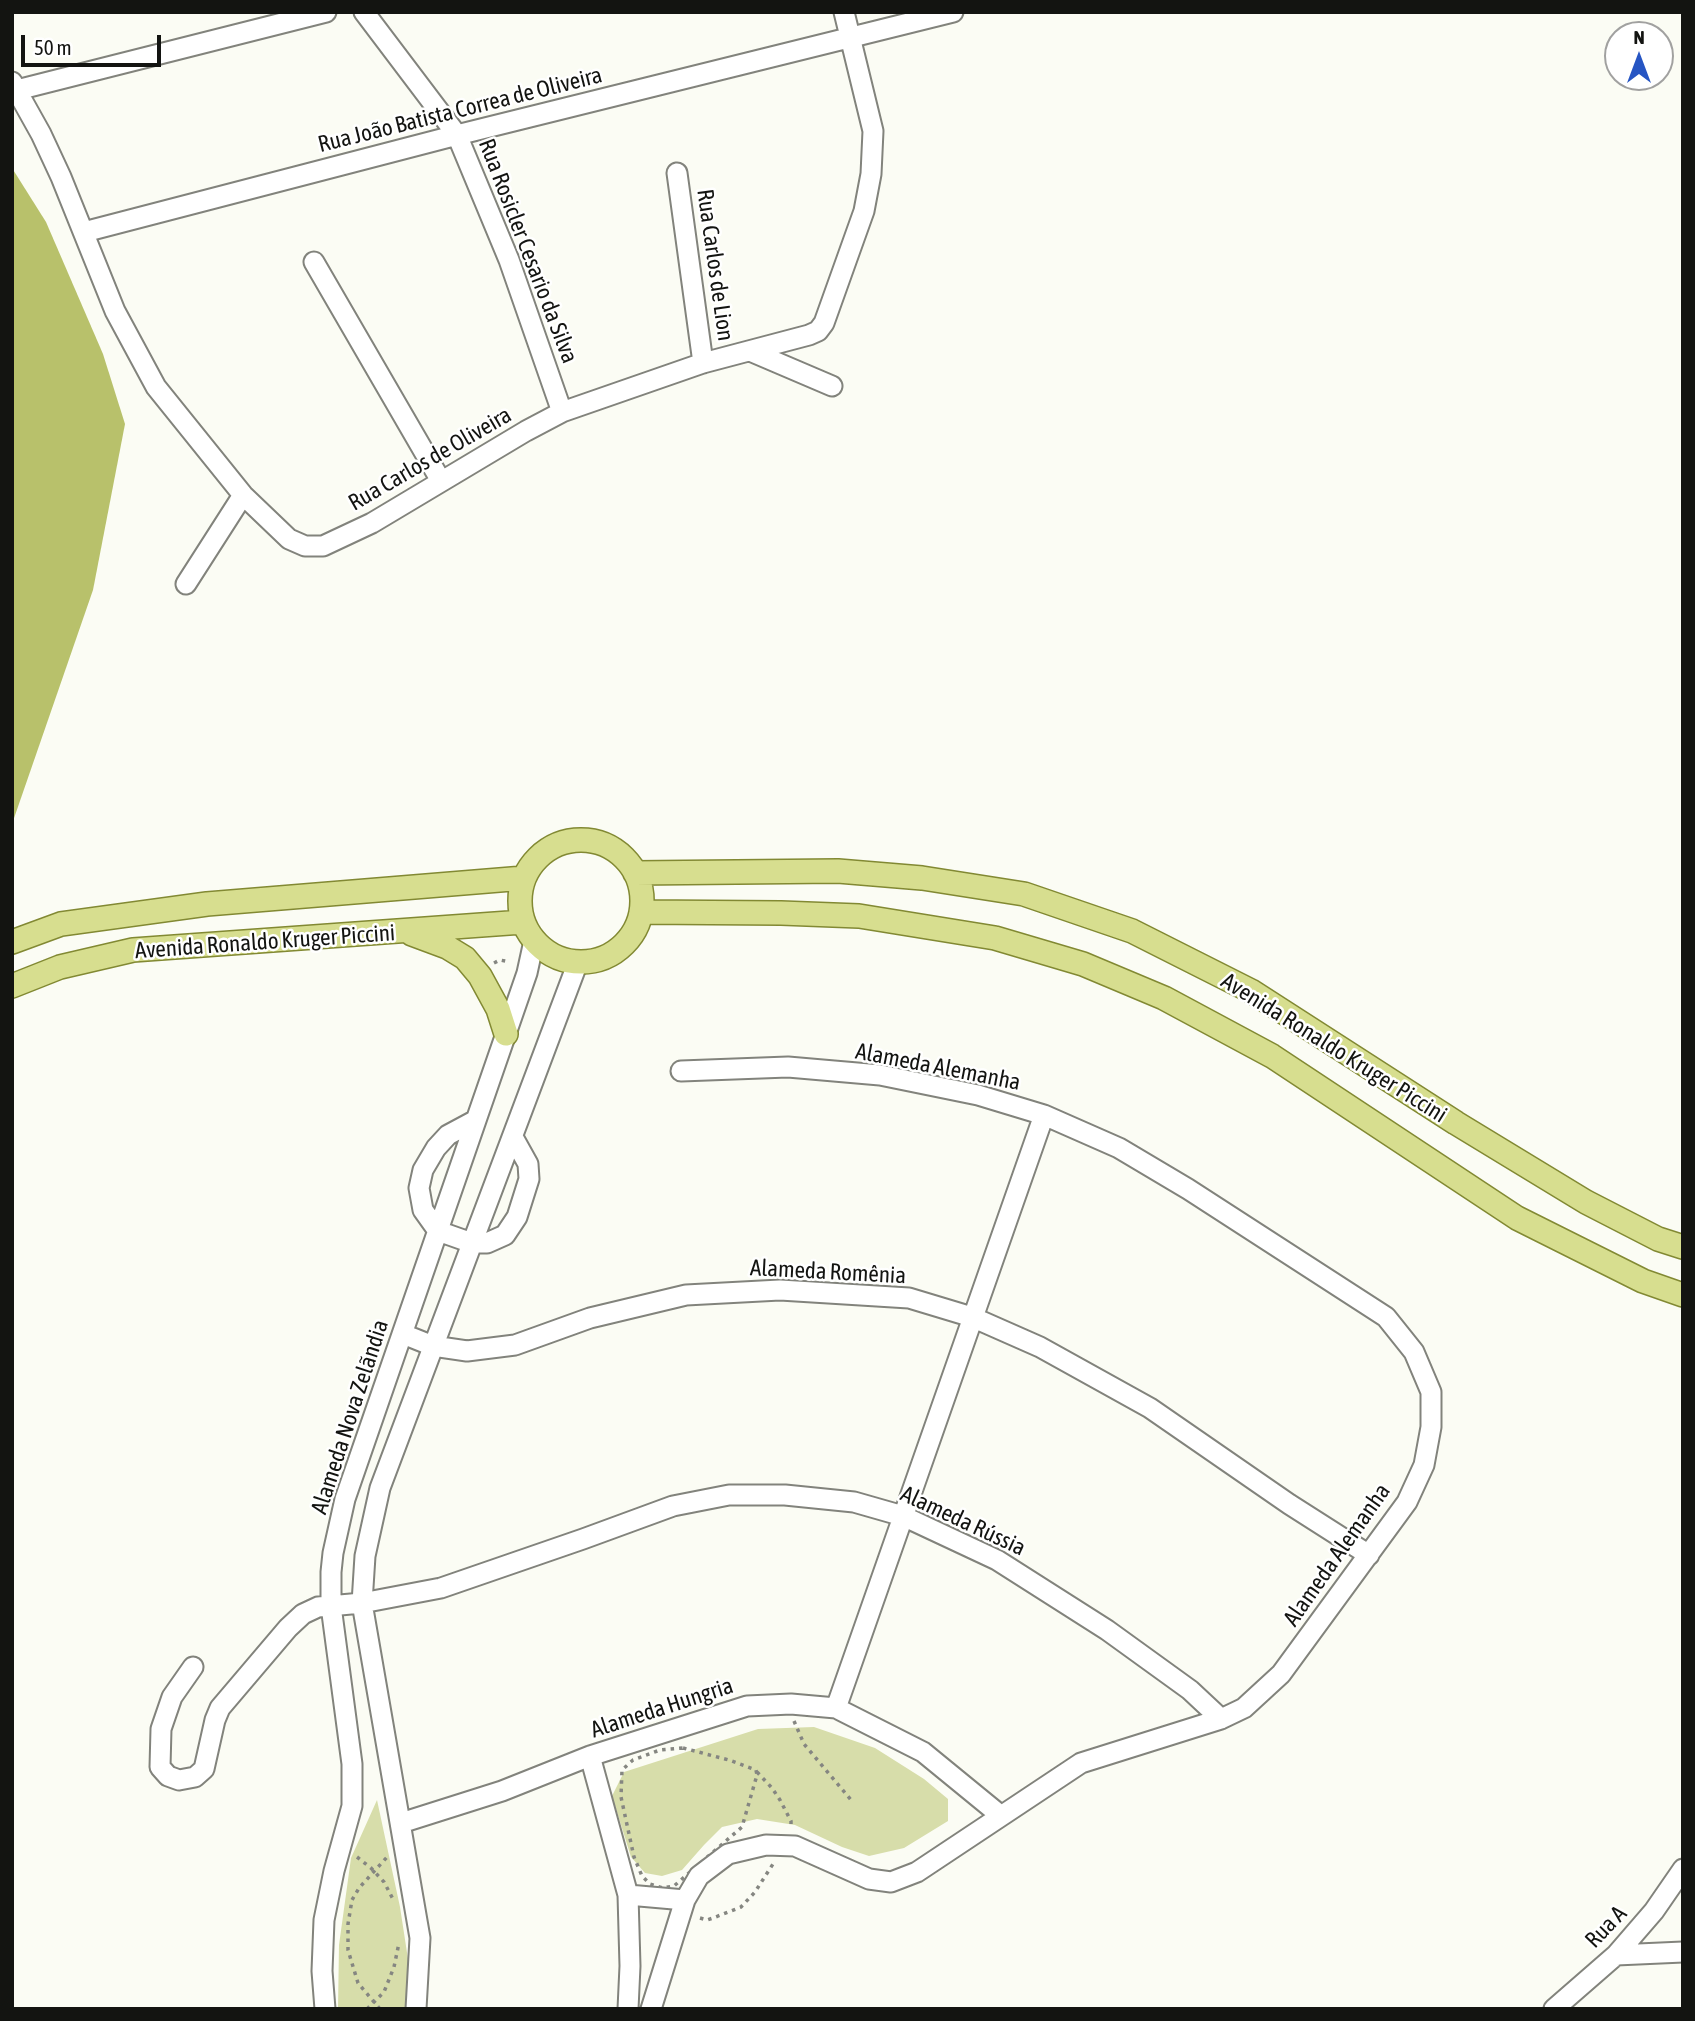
<!DOCTYPE html>
<meta charset="utf-8">
<style>
body{margin:0}
#map{position:relative;width:1695px;height:2021px;overflow:hidden;background:#fbfcf4;font-family:"Asap Condensed",sans-serif}
canvas{display:block}
.frame{position:absolute;inset:0;border:14px solid #131411;pointer-events:none}
.north{position:absolute;left:1604px;top:21px;width:70px;height:70px;box-sizing:border-box;background:#fff;border:2px solid #a1a1a0;border-radius:50%;rotate:0deg;font-size:19px;font-weight:700;line-height:28px;text-align:center;color:#131411}
.north::after{content:'';display:block;margin:auto;width:24px;height:32px;background:#2655c3;clip-path:polygon(50% 0,100% 100%,50% 72%,0 100%)}
.scale{position:absolute;left:21px;top:35px;width:140px;height:32px;box-sizing:border-box;border:4px solid #131411;border-top:0;padding-left:9px;font-size:21px;line-height:24px;white-space:nowrap;color:#131411;-webkit-text-stroke:5px #fff;paint-order:stroke}
</style>
<div id="map">
<canvas width="1695" height="2021"></canvas>
<div class="frame"></div>
<div class="north">N</div>
<div class="scale">50 m</div>
</div>
<script>
const g = document.querySelector('canvas').getContext('2d');
g.lineJoin = 'round';
function paint(path, color) { g.fillStyle = color; g.fill(path, 'evenodd'); }
const shape = rows => new Path2D(rows.map(r => 'M' + r).join(''));
function strokePath(path, color, width, dash) { g.strokeStyle = color; g.lineWidth = width; g.lineCap = dash ? 'butt' : 'round'; g.setLineDash(dash || []); g.stroke(path); }
function write(font, color, halo, rows, align = 'center') {
  g.font = font + ' "Asap Condensed",sans-serif'; g.lineWidth = 5; g.setLineDash([]); g.textBaseline = 'middle'; g.strokeStyle = halo; g.fillStyle = color; for (const [text, x, y, turn = 0] of rows) {
    g.save(); g.translate(x, y); g.rotate((+turn || 0) * Math.PI / 180); g.textAlign = isNaN(turn) ? turn : align; if (halo) g.strokeText(text, 0, 0); g.fillText(text, 0, 0); g.restore();
  }
}
paint(shape([
 [814,1727,875,1748,924,1779,948,1799,948,1821,904,1848,869,1856,842,1847,795,1825,757,1819,722,1827,704,1845,682,1870,662,1876,645,1873,631,1857,612,1796,624,1772,758,1729],
 [377,1800,400,1907,412,1985,408,2009,338,2009,339,1945,351,1858]
]), '#d7ddaa');
paint(shape([
 [12,168,46,222,103,354,125,424,93,590,12,824]
]), '#b8c16b');
const minor = shape([
 [364,12,457,135,509,260,562,412],
 [12,82,41,134,61,177,115,311,156,387,243,495,289,539,305,546,323,546,372,523,526,431,562,412,703,363,809,335,818,331,824,323,864,211,871,174,873,131,844,12],
 [17,90,326,12],
 [677,173,703,363],
 [84,232,457,135,953,12],
 [314,262,441,481],
 [750,351,832,386],
 [186,584,243,495],
 [476,1120,448,1135,436,1148,423,1170,419,1188,423,1210,438,1231,472,1243,487,1243,505,1235,517,1217,529,1179,528,1164,513,1137],
 [403,1334,433,1346,467,1351,515,1345,590,1318,686,1295,780,1290,909,1298,972,1317,1040,1347,1150,1408,1289,1504,1369,1555],
 [193,1667,172,1697,161,1729,160,1767,168,1776,179,1780,195,1777,204,1769,215,1720,220,1708,288,1628,303,1614,318,1607,362,1603,441,1588,583,1539,673,1506,729,1495,785,1495,854,1502,903,1516,997,1560,1107,1630,1190,1690,1221,1719],
 [836,1708,1044,1115],
 [590,1756,628,1895,630,1966,628,2009],
 [401,1823,502,1791,590,1756,747,1706,791,1704,836,1708,923,1752,1000,1815],
 [628,1895,685,1900],
 [1616,1955,1683,1952],
 [325,2009,322,1971,324,1920,334,1871,352,1806,352,1764,331,1606,331,1572,333,1553,345,1499,527,973,534,941],
 [416,2009,420,1938,362,1603,365,1556,380,1488,578,962],
 [651,2009,685,1900,699,1876,728,1854,766,1845,795,1846,869,1879,891,1882,917,1872,1081,1763,1221,1719,1244,1708,1281,1674,1407,1502,1424,1465,1431,1427,1431,1392,1414,1352,1386,1317,1188,1189,1119,1148,1044,1115,978,1095,880,1075,788,1067,681,1071],
 [1554,2009,1616,1955,1654,1911,1683,1869]
]);
const major = shape([
 '520 901a61 61 0 1 1 122 0a61 61 0 1 1-122 0Z',
 [635,873,838,871,922,878,1024,894,1132,931,1251,991,1456,1123,1586,1202,1658,1239,1683,1247],
 [641,912,781,913,859,916,995,938,1083,964,1164,998,1272,1056,1517,1218,1643,1281,1683,1295],
 [412,934,447,947,465,958,480,976,498,1009,506,1034],
 [12,942,61,924,207,904,524,878],
 [12,986,60,967,133,950,523,922]
]);
strokePath(minor, '#82837c', 23);
strokePath(major, '#828933', 26);
strokePath(shape([
 [494,963,500,960,510,962],
 [794,1721,804,1744,852,1801],
 [683,1748,729,1760,756,1770,757,1775,742,1827,674,1886,663,1888,650,1884,642,1876,634,1857,621,1797,622,1770,633,1760,660,1750,683,1748],
 [757,1772,772,1788,780,1800,791,1821,791,1827],
 [357,1857,371,1868,384,1882,394,1901],
 [700,1918,707,1920,713,1918,741,1907,755,1892,773,1864],
 [367,2009,384,1992,394,1967,399,1943],
 [380,2009,358,1983,348,1950,348,1924,352,1900,359,1888,388,1856]
]), '#858681', 3.5, [3.5, 5]);
strokePath(minor, '#fff', 19);
strokePath(major, '#d7de8f', 23);
write('23px', '#131411', '#fff', [
 ["Rua João Batista Correa de Oliveira",460,110,-14],
 ["Rua Rosicler Cesario da Silva",528,251,69],
 ["Rua Carlos de Lion",715,265,82],
 ["Rua Carlos de Oliveira",430,459,-30],
 ["Avenida Ronaldo Kruger Piccini",265,942,-4],
 ["Avenida Ronaldo Kruger Piccini",1334,1048,32],
 ["Alameda Alemanha",938,1067,11],
 ["Alameda Romênia",828,1272,3],
 ["Alameda Nova Zelãndia",350,1417,-72],
 ["Alameda Rússia",963,1521,25],
 ["Alameda Alemanha",1337,1555,-55],
 ["Alameda Hungria",662,1708,-18],
 ["Rua A",1606,1927,-46]
]);
</script>
